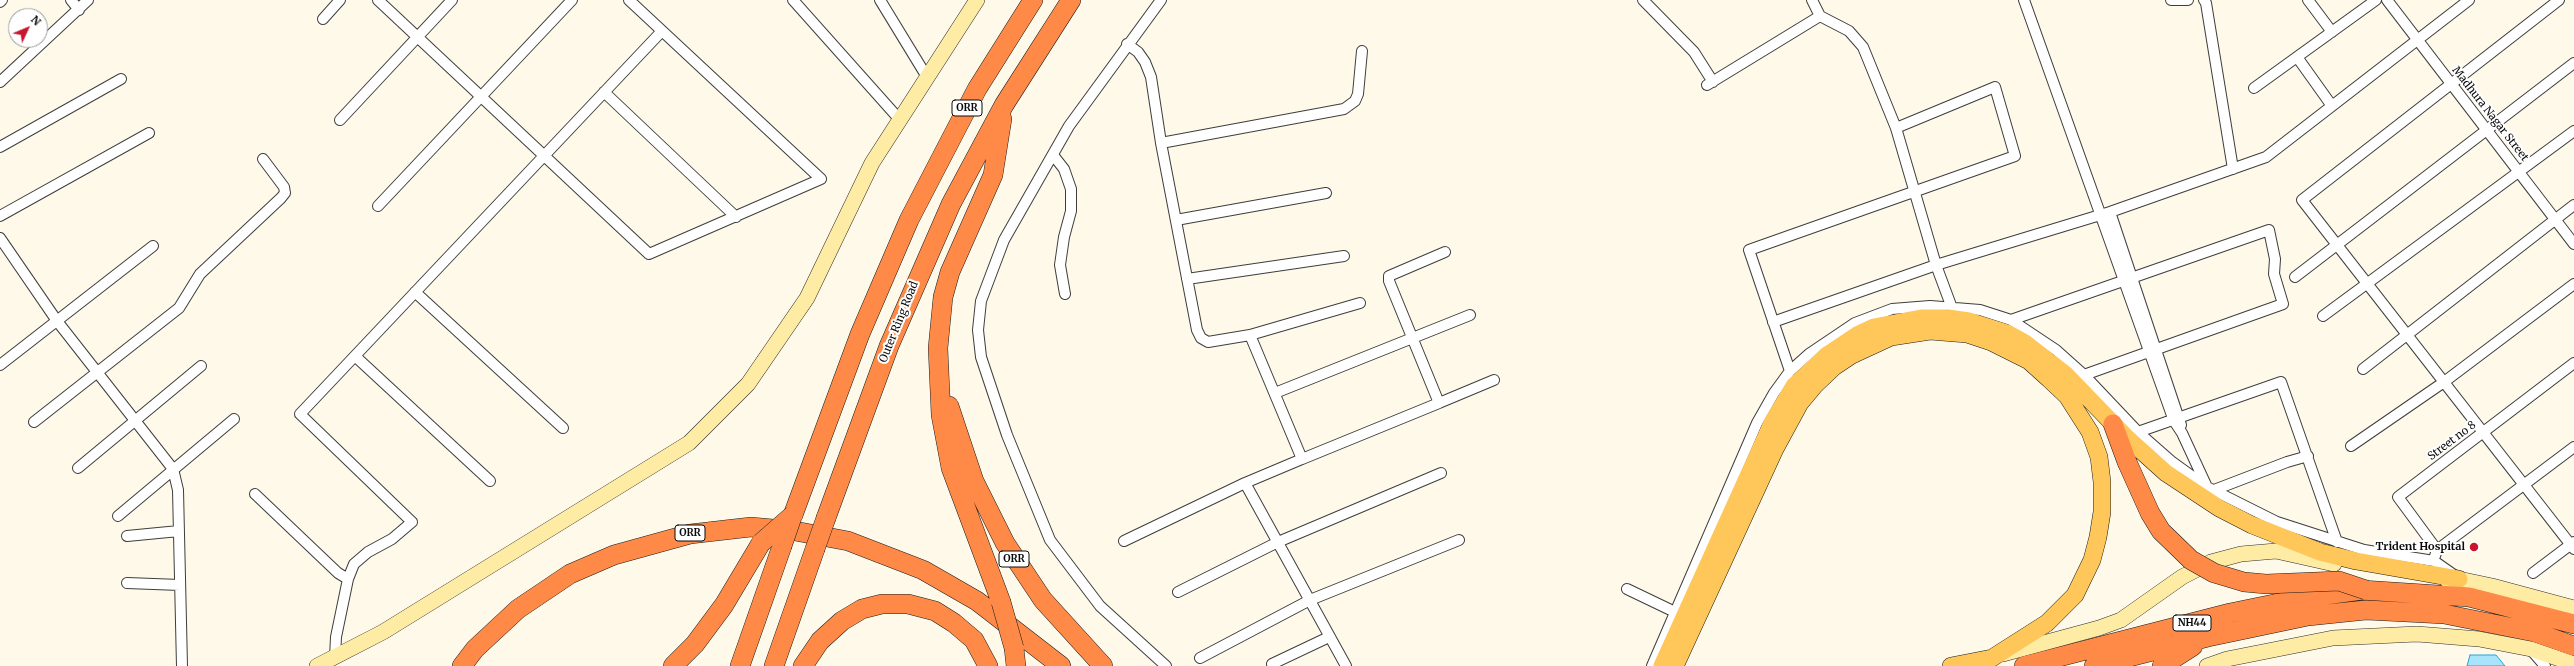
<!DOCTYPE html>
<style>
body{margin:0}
#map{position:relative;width:2574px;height:666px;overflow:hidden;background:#fff9e9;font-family:Merriweather,serif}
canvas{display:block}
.north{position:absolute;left:8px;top:8px;width:40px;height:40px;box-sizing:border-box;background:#fff;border:1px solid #9d9d9d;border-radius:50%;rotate:46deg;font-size:11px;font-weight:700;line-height:16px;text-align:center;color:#0b0b0b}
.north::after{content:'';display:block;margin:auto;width:14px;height:18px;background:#c7172f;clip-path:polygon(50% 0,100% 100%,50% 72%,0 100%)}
</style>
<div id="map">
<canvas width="2574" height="666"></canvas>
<div class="north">N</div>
</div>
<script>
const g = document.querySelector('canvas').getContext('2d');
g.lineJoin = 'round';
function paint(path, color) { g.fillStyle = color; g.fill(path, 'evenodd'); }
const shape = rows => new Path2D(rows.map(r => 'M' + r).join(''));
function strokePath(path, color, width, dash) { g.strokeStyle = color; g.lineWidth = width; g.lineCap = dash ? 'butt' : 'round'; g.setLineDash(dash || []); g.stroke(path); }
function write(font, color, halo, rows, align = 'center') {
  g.font = font + ' Merriweather,serif'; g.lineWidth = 4; g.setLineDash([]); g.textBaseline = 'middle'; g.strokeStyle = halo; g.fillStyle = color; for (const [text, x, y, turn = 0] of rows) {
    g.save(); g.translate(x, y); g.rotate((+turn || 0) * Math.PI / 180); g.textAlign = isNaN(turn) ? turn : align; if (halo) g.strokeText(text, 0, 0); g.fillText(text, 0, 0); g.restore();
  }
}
const water = shape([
 [2470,655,2496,655,2505,666,2467,666,2470,655]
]);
paint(water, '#a8e4fc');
strokePath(water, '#28a3da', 1);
const street = shape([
 [71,0,79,10],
 [378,0,649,254,821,179,629,0],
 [793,0,900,120],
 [880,0,927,77],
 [1161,0,1069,126,1004,240,981,301,978,330,981,357,1007,435,1050,540,1100,606,1166,666],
 [1643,0,1694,52,1713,82],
 [1812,0,1820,16],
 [2024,0,2174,421,2182,433,2207,487],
 [2171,0,2188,0],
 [2204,0,2206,3,2233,169],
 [2308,0,2332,32],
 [2387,0,2574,244],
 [2559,0,2302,200,2574,549],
 [0,2,2,0],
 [323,19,340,0],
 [1127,44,1138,52,1145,62,1151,77,1161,143,1197,330,1201,338,1208,342,1250,335,1302,459,1245,483,1346,666],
 [2297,57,2332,106],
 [0,82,88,0],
 [1707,85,1820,16,1849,31,1863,47,1896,128,1936,265,1952,308],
 [2254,88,2376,0],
 [604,92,736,217],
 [340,120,452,0],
 [1161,143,1344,109,1355,101,1358,94,1362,51],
 [0,147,121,79],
 [1053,155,1064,169,1071,189,1071,211,1064,237,1060,265,1065,294],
 [378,206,572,0],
 [2110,212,2181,425],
 [0,216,149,133],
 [1176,220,1326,193],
 [0,238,57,321,173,469,178,490,182,666],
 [2295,277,2574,63],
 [1187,279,1344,256],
 [415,292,563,428],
 [2323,316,2574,131],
 [2011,320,2269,230,2275,259,2274,274,2283,304,2084,375],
 [1773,322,1936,265,2110,212,2266,157,2469,0],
 [1250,335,1360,303],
 [356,357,490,481],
 [0,365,153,246],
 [2363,369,2574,205],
 [1790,371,1749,250,2015,156,1995,87,1896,128],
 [1275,393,1470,315],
 [1439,403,1494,380],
 [34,422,179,308,200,274,281,198,285,193,284,187,263,159],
 [2138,432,2281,382,2337,542],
 [2351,446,2444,382,2574,284],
 [1302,459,1439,403,1389,281,1389,276,1445,252],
 [78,468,201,366],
 [2214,490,2287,462,2308,456],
 [255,494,338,573,348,579],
 [118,516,234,419],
 [127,536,179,531],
 [1124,541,1245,483],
 [2437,550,2398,497,2574,363],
 [2435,556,2437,550,2574,447],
 [2533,573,2574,542],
 [127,583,180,585],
 [1627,589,1675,612],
 [1178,592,1278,542,1441,473],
 [2532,651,2545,666],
 [335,658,336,637,348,579,354,564,368,552,392,539,412,522,300,414,662,31],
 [1200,658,1310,600,1459,540],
 [1272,664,1329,637],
 [1652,666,1757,423,1774,393,1790,371,1809,354,1855,323,1892,309,1930,306,1980,310,2011,320,2056,350,2084,375,2138,432,2171,461,2207,487,2277,522,2364,550,2434,561,2454,575]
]);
const secondary = shape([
 [2447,580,2459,579,2492,586,2574,608],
 [2003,654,2099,628,2121,620,2182,577,2211,562,2241,554,2276,551,2334,564],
 [317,666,383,632,689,443,748,384,807,298,872,163,977,0],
 [2207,666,2227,659,2333,638,2417,634,2479,639,2531,649,2574,664]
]);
const primary = shape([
 [1662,666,1773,421,1794,386,1827,355,1857,335,1874,327,1921,318,1948,318,1969,321,2007,333,2025,343,2065,374,2126,437,2166,473,2219,508,2252,525,2320,552,2356,561,2459,579],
 [1675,666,1775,449,1800,403,1815,385,1834,367,1852,355,1891,337,1930,331,1967,334,1991,342,2029,361,2049,379,2067,396,2090,432,2099,457,2102,482,2102,512,2098,537,2092,560,2075,595,2047,623,1992,658,1951,666]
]);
const highway = shape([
 [949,406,974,481,1005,543,1043,600,1103,666],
 [2113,424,2127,462],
 [793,515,860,334,909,220,977,89,1033,0],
 [826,518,889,346,951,204,1004,105,1071,0],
 [1001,602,951,468,941,415,938,348,943,297,950,272,993,175,1002,119],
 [1014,648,1016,666],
 [462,666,475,649,518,609,570,574,614,555,690,534,751,527,795,531,848,541,923,570,977,601,1061,666],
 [673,666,695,644,724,605,761,543],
 [740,666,782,546],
 [774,666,815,549],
 [803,666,820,641,842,621,862,609,882,604,908,604,935,611,954,623,974,640,988,666],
 [2024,666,2230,613,2303,598,2362,590,2469,597,2574,624],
 [2094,666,2208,637,2308,616,2366,610,2444,614,2534,632,2574,646],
 [2162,666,2193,646]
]);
strokePath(street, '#3e3e3e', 12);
strokePath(secondary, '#2d2d2d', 16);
strokePath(primary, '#1c1c1c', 18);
strokePath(highway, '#1c1c1c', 20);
strokePath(street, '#fff', 10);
strokePath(secondary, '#ffeca4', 15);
strokePath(primary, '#ffc759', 17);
strokePath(highway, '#ff8a47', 19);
const highwayBridge = shape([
 [2127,462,2150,513,2161,531,2191,560,2214,573,2244,582,2266,584,2339,581,2366,590],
 [761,543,793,515],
 [782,546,792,517],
 [815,549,826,518],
 [1001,602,1014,648]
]);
strokePath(highwayBridge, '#1c1c1c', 20, []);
strokePath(highwayBridge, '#ff8a47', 19);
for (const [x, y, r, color] of [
 [2474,547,5,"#c7172f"]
]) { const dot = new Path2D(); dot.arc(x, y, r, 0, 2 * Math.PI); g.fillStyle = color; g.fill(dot); strokePath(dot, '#fff', 1.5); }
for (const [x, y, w] of [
 [967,108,30],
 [690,533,30],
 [1014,559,30],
 [2192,623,38]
]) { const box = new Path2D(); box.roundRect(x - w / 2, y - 8, w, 16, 3); g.fillStyle = '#fff'; g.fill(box); strokePath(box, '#0b0b0b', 1); }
write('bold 10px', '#0b0b0b', null, [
 ["ORR",967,108],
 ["ORR",690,533],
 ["ORR",1014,559],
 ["NH44",2192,623]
]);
write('11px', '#0b0b0b', '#fff', [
 ["Madhura Nagar Street",2490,114,52],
 ["Outer Ring Road",899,322,-68],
 ["Street no 8",2452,441,-37]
]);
write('bold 11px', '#0b0b0b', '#fff', [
 ["Trident Hospital",2465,547]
], 'right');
</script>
